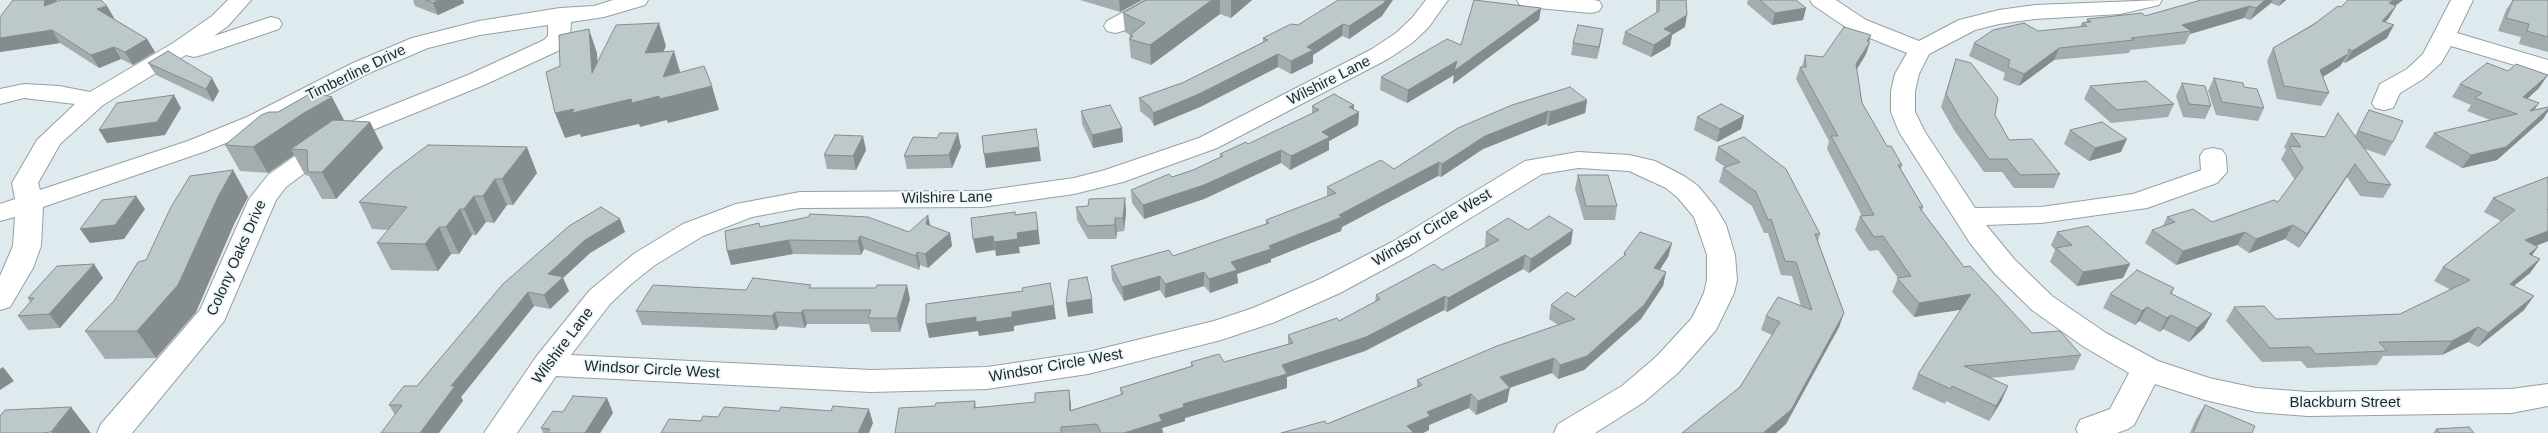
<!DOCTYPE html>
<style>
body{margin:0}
canvas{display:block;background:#dfeaee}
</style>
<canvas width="2548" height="433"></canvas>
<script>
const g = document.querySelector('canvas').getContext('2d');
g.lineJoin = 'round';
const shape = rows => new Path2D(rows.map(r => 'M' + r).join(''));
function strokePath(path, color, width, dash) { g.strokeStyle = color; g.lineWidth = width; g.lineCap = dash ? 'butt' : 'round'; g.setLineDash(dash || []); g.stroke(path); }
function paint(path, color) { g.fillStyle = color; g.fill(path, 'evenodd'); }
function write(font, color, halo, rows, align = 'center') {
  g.font = font + ' Helvetica,sans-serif'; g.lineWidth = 4; g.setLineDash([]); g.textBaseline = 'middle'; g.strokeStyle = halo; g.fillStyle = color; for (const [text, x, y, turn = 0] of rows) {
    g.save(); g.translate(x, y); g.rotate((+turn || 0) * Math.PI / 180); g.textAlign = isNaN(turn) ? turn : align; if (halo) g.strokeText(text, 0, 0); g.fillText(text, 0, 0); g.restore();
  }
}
const minor = shape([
 [228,0,251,0,228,26,214,36,271,17,279,19,282,24,279,29,202,55,194,57,186,55,103,105,60,144,38,183,40,190,188,141,247,117,353,63,412,38,479,21,560,8,594,6,613,0,648,0,645,5,604,17,571,22,570,37,560,50,484,85,363,134,334,151,286,187,276,200,224,321,132,433,97,433,101,424,200,310,249,199,268,175,316,141,345,124,468,75,544,40,548,36,548,25,480,35,428,48,369,73,265,127,206,151,43,207,41,246,33,268,10,307,0,310,0,276,13,246,15,217,0,221,0,204,15,199,12,183,37,140,75,104,24,98,0,104,0,89,24,84,59,86,90,92,173,43,212,16,228,0],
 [1146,0,1173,0,1170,5,1123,31,1115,33,1107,31,1104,26,1107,21,1146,0],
 [1426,0,1448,0,1428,28,1412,43,1388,59,1217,148,1123,182,1074,194,982,207,800,208,752,217,703,236,655,265,630,285,610,304,571,355,871,370,987,367,1088,352,1214,321,1253,308,1320,279,1392,242,1525,161,1578,152,1629,155,1655,161,1684,176,1698,186,1716,208,1726,225,1735,255,1737,280,1734,293,1716,330,1679,372,1644,402,1595,433,1554,433,1558,424,1622,386,1657,356,1692,318,1704,293,1707,280,1707,255,1694,217,1678,198,1666,188,1629,171,1578,168,1542,174,1412,254,1340,293,1275,322,1221,340,1088,374,987,389,871,392,556,376,517,433,484,433,536,357,590,290,635,253,683,224,736,204,800,192,982,191,1074,178,1105,170,1199,138,1372,49,1396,33,1412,18,1426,0],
 [1517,0,1594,0,1599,1,1602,6,1599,11,1591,13,1528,7,1520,5,1517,0],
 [1810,0,1836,0,1866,20,1919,41,1959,20,1999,10,2035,5,2162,0,2159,5,2120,14,2035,19,1999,24,1975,30,1929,54,1919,74,1915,91,1915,112,1925,132,1975,208,2041,207,2133,194,2199,171,2201,170,2200,156,2204,150,2213,148,2222,150,2226,156,2227,172,2217,183,2147,208,2041,223,1986,225,2015,260,2052,296,2106,333,2158,361,2209,378,2256,388,2308,392,2511,389,2548,384,2548,406,2511,413,2308,416,2256,412,2205,400,2155,384,2134,425,2128,429,2117,433,2078,433,2076,429,2080,420,2110,409,2129,373,2084,347,2032,310,1995,274,1970,243,1899,132,1891,112,1891,91,1895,74,1907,53,1850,30,1813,5,1810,0],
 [2451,0,2473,0,2457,33,2548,60,2548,75,2451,46,2441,63,2423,79,2400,93,2393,108,2384,110,2375,108,2372,103,2380,84,2407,69,2423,54,2451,0]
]);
strokePath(minor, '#96a0a4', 2);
paint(minor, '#fff');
paint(shape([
 [13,0,57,0,56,2,107,6,114,18,113,18,147,39,155,52,133,65,121,59,99,68,60,43,0,52,0,38],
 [413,0,463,0,464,3,438,15,415,6],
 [1080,0,1142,0,1120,12],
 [1146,0,1252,0,1231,18,1220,14,1151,65,1131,58,1129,39,1130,35,1125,32,1123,13],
 [1656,0,1686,0,1685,27,1672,35,1670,46,1651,57,1622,44,1625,32,1656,13],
 [1748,0,1796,0,1806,8,1803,20,1772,25,1747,4],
 [2201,0,2286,0,2279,6,2271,3,2250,20,2244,18,2190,34,2185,44,2130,50,2129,53,2054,60,2019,86,2003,80,2005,73,1969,56,1974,43,2038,31,2080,27,2082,23,2086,22,2087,19,2145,16],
 [2513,0,2548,0,2548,52,2519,44,2521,37,2498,31,2506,10],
 [2396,6,2389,18,2385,22,2387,38,2345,63,2343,62,2340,66,2323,77,2329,93,2321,106,2277,99,2267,61,2273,48,2341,7],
 [1541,8,1539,20,1453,84,1454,75,1407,103,1380,90,1381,77,1461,45],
 [1382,16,1349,39,1342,36,1313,55,1313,63,1291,74,1278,67,1200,107,1154,126,1151,120,1140,111,1139,98,1182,83,1263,42,1263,38,1298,25],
 [1601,41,1597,59,1571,55,1573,43],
 [1870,42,1866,54,1857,69,1862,103,1887,146,1902,165,1901,169,1923,207,1922,211,1964,267,2032,333,2081,355,2074,370,1990,378,2002,400,1989,421,1946,401,1945,404,1912,389,1918,374,1962,309,1914,317,1892,292,1898,278,1878,250,1869,251,1855,230,1860,216,1862,216,1827,149,1829,141,1796,79,1800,67,1802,67,1805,55,1823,57],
 [1956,59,1995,115,2009,140,2060,174,2054,188,2014,188,2002,172,1984,172,1954,130,1941,107],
 [148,63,219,91,213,102,156,75],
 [2214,78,2244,87,2264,108,2258,121,2216,115,2208,91],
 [2182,83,2211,106,2205,119,2183,117,2176,96],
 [2460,84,2539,88,2528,98,2534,110,2548,107,2548,111,2543,119,2497,160,2462,168,2425,147,2434,133,2490,120,2467,111,2471,105,2452,97],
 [2090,86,2174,104,2168,117,2111,123,2084,99],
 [1587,100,1585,113,1548,126,1546,124,1483,149,1441,177,1438,176,1342,227,1341,231,1271,259,1271,262,1237,274,1238,283,1210,293,1204,286,1165,298,1160,290,1124,301,1112,280,1111,266,1173,256,1266,224,1266,220,1327,197,1327,187,1394,169,1458,128],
 [1354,105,1354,109,1359,112,1358,125,1329,141,1329,150,1290,170,1281,163,1204,199,1144,219,1132,203,1131,190,1193,170,1220,157,1220,154,1248,144,1312,114,1312,106],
 [2369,110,2393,142,2385,156,2365,149,2391,185,2383,198,2360,196,2347,177,2299,248,2285,239,2249,253,2237,245,2176,265,2145,243,2152,230,2163,226,2167,217,2212,222,2278,202,2295,180,2281,159,2286,150,2284,147,2291,133,2325,137,2355,136],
 [1081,111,1122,128,1123,142,1093,148,1082,124],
 [1744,116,1741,129,1717,142,1694,130,1697,117],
 [344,121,370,122,383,148,336,199,322,199,309,176,305,175,294,155,268,173,240,171,225,145],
 [2070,130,2121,152,2089,161,2064,144],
 [1744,137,1820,234,1818,241,1844,313,1839,327,1786,424,1776,433,1682,433,1740,387,1772,335,1761,330,1766,316,1801,306,1792,276,1781,275,1768,233,1764,233,1752,206,1719,182,1723,168,1725,167,1715,160,1718,147],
 [961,147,952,168,907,169,904,156],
 [866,150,856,170,827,169,824,155],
 [233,170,248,197,234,224,196,312,156,358,105,359,85,331,114,301,146,260],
 [393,171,537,173,513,205,507,205,494,223,486,222,476,235,472,235,459,254,451,254,438,271,391,270,377,243,388,230,372,229,359,202],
 [1578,175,1617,206,1615,220,1584,220,1575,189],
 [2548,177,2548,241,2536,246,2532,256,2540,259,2530,273,2514,286,2524,310,2478,347,2468,342,2442,355,2383,356,2377,365,2307,368,2301,361,2262,362,2226,321,2234,307,2276,319,2400,314,2451,290,2434,281,2443,267,2501,221,2484,212,2493,198],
 [1125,198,1126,212,1124,231,1117,232,1116,239,1088,239,1077,220,1076,207,1088,206],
 [620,219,625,232,590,253,563,278,569,291,550,309,534,306,461,397,463,401,395,415,389,405,417,386,503,284],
 [759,223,760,227,909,232,930,226,950,233,952,246,928,268,920,265,919,270,864,249,861,255,793,254,731,265],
 [1528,230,1571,244,1529,273,1523,269,1447,312,1444,310,1365,351,1287,377,1287,388,1185,418,1185,421,1162,428,1163,433,895,433,935,406,975,401,976,407,1071,404,1071,410,1121,395,1120,388,1191,366,1191,362,1224,362,1288,344,1288,335,1339,321,1375,302,1376,295,1442,270,1486,247,1485,246,1486,232],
 [2057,232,2123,278,2077,286,2050,262,2055,250,2051,245],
 [1672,243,1668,257,1660,270,1666,272,1663,286,1641,319,1584,370,1558,379,1552,373,1509,388,1507,402,1476,415,1469,408,1429,425,1429,430,1423,433,1281,433,1327,424,1417,387,1417,380,1558,325,1549,319,1551,305,1575,297,1624,256,1624,253],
 [103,278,60,328,28,330,18,316,30,302,28,298],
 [812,288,910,299,900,332,871,332,869,324,807,324,805,328,779,326,776,330,642,325,636,311,746,290],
 [2174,288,2172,294,2204,328,2189,342,2163,329,2160,332,2139,321,2135,325,2103,308,2110,294],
 [607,398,613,413,600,433,543,433,541,428],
 [2205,405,2252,433,2190,433,2196,419],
 [2436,429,2474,433,2433,433]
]), '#a3acaf');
paint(shape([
 [45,0,57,0,51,18,44,6],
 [438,0,463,0,464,3,438,15,433,3],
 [1119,0,1142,0,1120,12],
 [1212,0,1220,0,1220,14,1151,65,1150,45],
 [1231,0,1252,0,1231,18],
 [1386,0,1393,0,1382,16,1349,39,1349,26],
 [2265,0,2272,0,2271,3,2250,20,2256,8],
 [2282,0,2286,0,2279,6],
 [2394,0,2403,0,2382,16,2389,3],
 [107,6,114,18,104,21,97,9],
 [2250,6,2244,18,2190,34,2191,31,2182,25],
 [2396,6,2389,18,2375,34,2382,21],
 [1541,8,1539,20,1453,84,1454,75,1407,103,1408,90],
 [1806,8,1803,20,1772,25,1775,13],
 [1687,15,1685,27,1672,35,1670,46,1651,57,1654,45,1664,29],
 [659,23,666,46,653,76,645,53],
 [1343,24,1342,36,1313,55,1313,63,1291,74,1291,61,1307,47],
 [2394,25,2387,38,2345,63,2352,51],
 [589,29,597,53,600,97,592,73],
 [1603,29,1601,41,1597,59,1599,47],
 [52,30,60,43,0,52,0,38],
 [1871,35,1868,45,1870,42,1866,54,1852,77,1856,64,1867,41],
 [147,39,155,52,133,65,125,52],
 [114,47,121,59,99,68,91,55],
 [2059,48,2054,60,2019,86,2024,74],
 [674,51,681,75,712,86,719,110,668,123,660,99,663,77],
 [1278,54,1278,67,1200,107,1154,126,1153,113],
 [2348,54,2340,66,2313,83,2320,70],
 [2548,75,2539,88,2515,110,2523,97],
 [212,78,219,91,213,102,206,89],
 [174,95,181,108,165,135,107,143,99,130],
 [659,96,667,120,640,127,639,124,581,137,580,134,565,138,555,113,574,109,631,99],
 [332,97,345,122,291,149,294,155,268,173,253,147,302,114],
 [1587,100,1585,113,1548,126,1550,112],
 [2539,103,2530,116,2530,111],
 [1354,105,1353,115,1359,112,1358,125,1329,141,1329,150,1290,170,1291,156,1322,132,1349,107],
 [2548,109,2548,111,2543,119,2497,160,2462,168,2471,155],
 [1548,111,1546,124,1483,149,1441,177,1442,164,1485,136],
 [1744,116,1741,129,1717,142,1720,129],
 [370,122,383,148,336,199,322,172],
 [1122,128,1123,142,1093,148,1092,135],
 [958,133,961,147,952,168,949,155],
 [863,136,866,150,856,170,853,156],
 [2127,139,2121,152,2089,161,2095,148],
 [527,147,537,173,513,205,502,179],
 [1039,147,1041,161,986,168,984,154],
 [1281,150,1281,163,1204,199,1144,219,1143,205],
 [1439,162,1438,176,1342,227,1341,231,1271,259,1271,262,1237,274,1238,283,1210,293,1209,279,1231,262,1269,246,1339,215],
 [2355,164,2347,177,2299,248,2307,234],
 [233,170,248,197,234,224,196,312,156,358,137,331],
 [495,179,507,205,494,223,483,196],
 [136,196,145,209,124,239,90,243,80,229],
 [474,196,486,222,476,235,464,209],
 [1125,198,1126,212,1124,231,1123,218],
 [460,209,472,235,459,254,446,227],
 [1036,212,1040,244,1019,247,1020,253,996,256,994,242,1017,233],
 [928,215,931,229,926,224],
 [1115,218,1117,232,1116,239,1115,225],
 [620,219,625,232,590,253,563,278,569,291,550,309,544,295,548,274,585,240],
 [2293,225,2285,239,2249,253,2256,239],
 [439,227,451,254,438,271,425,244],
 [1573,230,1571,244,1529,273,1531,259],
 [2548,231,2548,241,2516,254,2525,240],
 [2245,232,2237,245,2176,265,2183,251],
 [950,233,952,246,928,268,925,254],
 [860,236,864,249,861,255,858,241],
 [993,236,995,250,976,253,973,239],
 [789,240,793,254,731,265,727,251],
 [1672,243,1668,257,1651,282,1654,268],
 [2538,247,2528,261,2529,254],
 [917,252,920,265,919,270,916,256],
 [1525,255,1523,269,1447,312,1448,298],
 [2540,259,2530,273,2499,298,2510,284],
 [94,264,103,278,60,328,49,314],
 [2130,264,2123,278,2077,286,2083,272],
 [1204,272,1204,286,1165,298,1165,284],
 [1666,272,1663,286,1641,319,1584,370,1558,379,1560,365],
 [1160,276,1160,290,1124,301,1122,287],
 [907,285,910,299,900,332,897,318],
 [528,292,534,306,461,397,463,401,439,433,420,433,451,386],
 [1971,294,1966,309,1914,317,1919,303],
 [1445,296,1444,310,1365,351,1287,377,1287,388,1185,418,1185,421,1162,428,1163,433,1124,433,1159,415,1183,404,1282,365],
 [2534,296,2524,310,2478,347,2488,333],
 [1092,299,1093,313,1068,317,1066,303],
 [1054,305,1056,319,1014,326,1014,331,979,336,978,331,929,338,926,324],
 [2147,307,2139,321,2135,325,2142,311],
 [803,310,807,324,805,328,801,313],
 [775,312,779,326,776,330,772,316],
 [1844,313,1839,327,1786,424,1776,433,1763,433],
 [2212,314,2204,328,2189,342,2197,328],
 [2171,315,2163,329,2160,332,2167,318],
 [2478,327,2468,342,2442,355,2452,341],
 [1554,358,1552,373,1498,392,1500,377],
 [3,367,14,381,0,390,0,369],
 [2008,386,2002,400,1989,421,1996,406],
 [1510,388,1507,402,1476,415,1478,401],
 [1069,390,1071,404,1071,425,1070,411],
 [1471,394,1469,408,1429,425,1429,430,1423,433,1407,433,1407,426,1427,412],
 [607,398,613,413,600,433,585,433],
 [71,407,91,433,52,433,51,432],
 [869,409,873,423,869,433,858,433]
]), '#848c8e');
const building = shape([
 [13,0,45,0,44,6,61,0,101,0,107,6,97,9,147,39,125,52,114,47,91,55,52,30,0,38,0,17,13,0],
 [426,0,438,0,433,3,426,0],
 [1146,0,1212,0,1150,45,1129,39,1133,36,1130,35,1145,23,1123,13,1146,0],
 [1338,0,1386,0,1383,4,1349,26,1343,24,1307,47,1313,50,1291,61,1278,54,1199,94,1153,113,1150,107,1139,98,1182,83,1268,40,1263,38,1291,24,1298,25,1338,0],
 [1474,0,1541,8,1454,71,1457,61,1408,90,1381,77,1447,39,1461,45,1474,0],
 [1659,0,1686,0,1687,15,1664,29,1672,33,1654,45,1625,32,1659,11,1659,0],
 [1760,0,1796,0,1806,8,1775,13,1760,0],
 [2201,0,2265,0,2256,8,2250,6,2182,25,2191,31,2131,38,2134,40,2059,48,2024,74,2008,67,2010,60,1974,43,1993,30,2024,23,2038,31,2087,26,2082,23,2091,22,2087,19,2142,13,2145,16,2201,0],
 [2348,0,2394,0,2389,3,2396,6,2382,21,2394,25,2352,51,2349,49,2348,54,2320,70,2329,93,2284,86,2273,48,2313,25,2338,6,2341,7,2348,0],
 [2513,0,2548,0,2548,37,2527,31,2529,24,2506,18,2513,0],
 [659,23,645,53,674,51,663,77,704,66,712,86,660,99,659,96,632,103,631,99,572,113,574,109,555,113,546,72,560,66,559,35,589,29,592,73,616,25,659,23],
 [1578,25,1603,29,1599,47,1573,43,1578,25],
 [1844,27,1871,35,1867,41,1870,42,1856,64,1862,103,1887,146,1891,146,1902,165,1898,165,1923,207,1919,207,1964,267,1970,266,2032,333,2060,331,2081,355,1964,366,2008,386,1996,406,1952,386,1951,389,1918,374,1971,294,1919,303,1897,278,1911,276,1883,236,1874,237,1860,216,1874,215,1831,136,1838,136,1800,67,1806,67,1805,55,1823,57,1844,27],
 [168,51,212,78,206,89,148,63,168,51],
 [1956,59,1971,63,1998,98,1995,115,2009,140,2032,139,2060,174,2020,175,2007,159,1989,159,1959,117,1946,94,1956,59],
 [2487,63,2508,71,2516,64,2548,75,2523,97,2539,103,2530,111,2548,107,2548,109,2506,147,2471,155,2434,133,2517,114,2475,98,2482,93,2460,84,2487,63],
 [2214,78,2243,83,2244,87,2257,89,2264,108,2222,102,2214,78],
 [2146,81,2174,104,2117,110,2090,86,2146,81],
 [2182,83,2205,86,2211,106,2189,104,2182,83],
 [1570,87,1587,100,1550,112,1548,111,1485,136,1442,164,1439,162,1339,215,1342,217,1269,246,1271,249,1231,262,1237,270,1209,279,1204,272,1165,284,1160,276,1122,287,1111,266,1169,250,1173,256,1269,223,1266,220,1336,193,1327,187,1381,160,1394,169,1458,128,1512,105,1570,87],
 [313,92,332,97,302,114,253,147,225,145,261,115,269,112,278,112,313,92],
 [1334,94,1354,105,1349,107,1359,112,1322,132,1330,137,1291,156,1281,150,1204,185,1143,205,1131,190,1169,174,1172,177,1193,170,1223,156,1220,154,1246,142,1248,144,1319,110,1312,106,1334,94],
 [174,95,157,122,99,130,117,103,174,95],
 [1721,104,1744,116,1720,129,1697,117,1721,104],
 [1110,105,1122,128,1092,135,1081,111,1110,105],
 [2369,110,2403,121,2393,142,2358,131,2369,110],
 [2338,113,2391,185,2368,182,2355,164,2307,234,2293,225,2256,239,2245,232,2183,251,2152,230,2175,222,2167,217,2193,209,2212,222,2274,200,2278,202,2303,168,2289,146,2301,147,2291,133,2325,137,2338,113],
 [333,120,370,122,322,172,308,172,307,150,291,149,333,120],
 [2102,122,2127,139,2095,148,2070,130,2102,122],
 [1036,129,1039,147,984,154,982,136,1036,129],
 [940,133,958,133,949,155,904,156,913,137,937,138,940,133],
 [835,135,863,136,853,156,824,155,835,135],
 [1744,137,1786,169,1820,234,1815,234,1844,313,1791,410,1763,433,1682,433,1740,387,1780,322,1766,316,1778,297,1812,310,1796,262,1785,261,1771,219,1768,220,1756,192,1723,168,1740,162,1718,147,1744,137],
 [428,145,527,147,502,179,495,179,483,196,474,196,464,209,460,209,446,227,439,227,425,244,377,243,407,207,359,202,393,171,428,145],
 [233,170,218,197,178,285,137,331,85,331,114,301,138,262,146,260,171,207,190,176,233,170],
 [1578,175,1608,175,1617,206,1586,206,1578,175],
 [2548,177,2548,210,2547,210,2548,210,2548,231,2525,240,2538,247,2529,254,2540,259,2510,284,2534,296,2488,333,2478,327,2452,341,2379,342,2387,351,2316,354,2310,347,2270,348,2234,307,2264,306,2276,319,2400,314,2470,280,2443,267,2515,210,2493,198,2548,177],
 [136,196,115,225,80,229,102,200,136,196],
 [1125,198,1123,218,1115,218,1115,225,1087,226,1076,207,1088,206,1089,199,1125,198],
 [601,207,620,219,585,240,548,274,563,277,544,295,528,292,451,386,455,386,420,433,381,433,402,405,389,405,404,386,417,386,503,284,569,226,601,207],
 [1015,212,1015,215,1036,212,1038,230,1017,233,1018,239,994,242,993,236,973,239,971,218,1015,212],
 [810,214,868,217,909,232,928,215,926,224,950,233,925,254,917,252,916,256,860,236,858,241,789,240,727,251,725,231,759,223,760,227,808,217,810,214],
 [1549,216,1573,230,1531,259,1525,255,1448,298,1445,296,1366,337,1282,365,1287,374,1183,404,1184,407,1159,415,1162,421,1124,433,1101,433,1097,424,1061,427,1061,433,895,433,899,408,935,406,936,403,975,401,974,408,1035,402,1035,393,1069,390,1070,411,1123,394,1120,388,1193,366,1191,362,1219,354,1224,362,1293,343,1288,335,1337,318,1339,321,1380,299,1376,295,1434,264,1442,270,1499,240,1486,232,1508,218,1528,230,1549,216],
 [2088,226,2130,264,2083,272,2056,248,2072,245,2057,232,2088,226],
 [1640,232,1672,243,1654,268,1666,272,1644,305,1587,356,1560,365,1554,358,1500,377,1510,388,1478,401,1471,394,1427,412,1430,416,1407,426,1413,432,1411,433,1281,433,1325,421,1327,424,1422,385,1417,380,1497,346,1575,319,1551,305,1567,292,1575,297,1626,254,1624,253,1640,232],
 [94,264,49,314,18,316,34,298,28,298,57,266,94,264],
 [2137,270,2174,288,2170,293,2212,314,2197,328,2171,315,2167,318,2147,307,2142,311,2110,294,2137,270],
 [1087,277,1092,299,1066,303,1069,280,1087,277],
 [753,278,811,285,809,288,876,288,877,285,907,285,897,318,868,318,871,310,803,310,801,313,775,312,772,316,636,311,653,285,746,290,753,278],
 [1050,283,1054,305,1012,312,1012,317,976,322,976,317,926,324,926,304,1023,291,1022,288,1050,283],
 [573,396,607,398,585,433,547,433,550,429,541,428,553,411,563,412,573,396],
 [2205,405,2255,426,2252,433,2193,433,2205,405],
 [833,406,869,409,858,433,661,433,669,419,701,421,703,416,718,417,724,407,779,411,781,407,831,411,833,406],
 [71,407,51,432,41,433,0,433,0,416,5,410,71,407],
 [2469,427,2474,433,2440,433,2436,429,2469,427]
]);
paint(building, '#bdc8cb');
strokePath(building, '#848c8e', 1);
write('15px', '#232729', '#ecf8fb', [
 ["Timberline Drive",356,73,-26],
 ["Wilshire Lane",1329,81,-27],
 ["Wilshire Lane",947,198,-1],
 ["Windsor Circle West",1432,228,-31],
 ["Colony Oaks Drive",237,258,-66],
 ["Wilshire Lane",563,346,-53],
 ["Windsor Circle West",1056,366,-10],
 ["Windsor Circle West",652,370,3],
 ["Blackburn Street",2345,403]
]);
</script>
